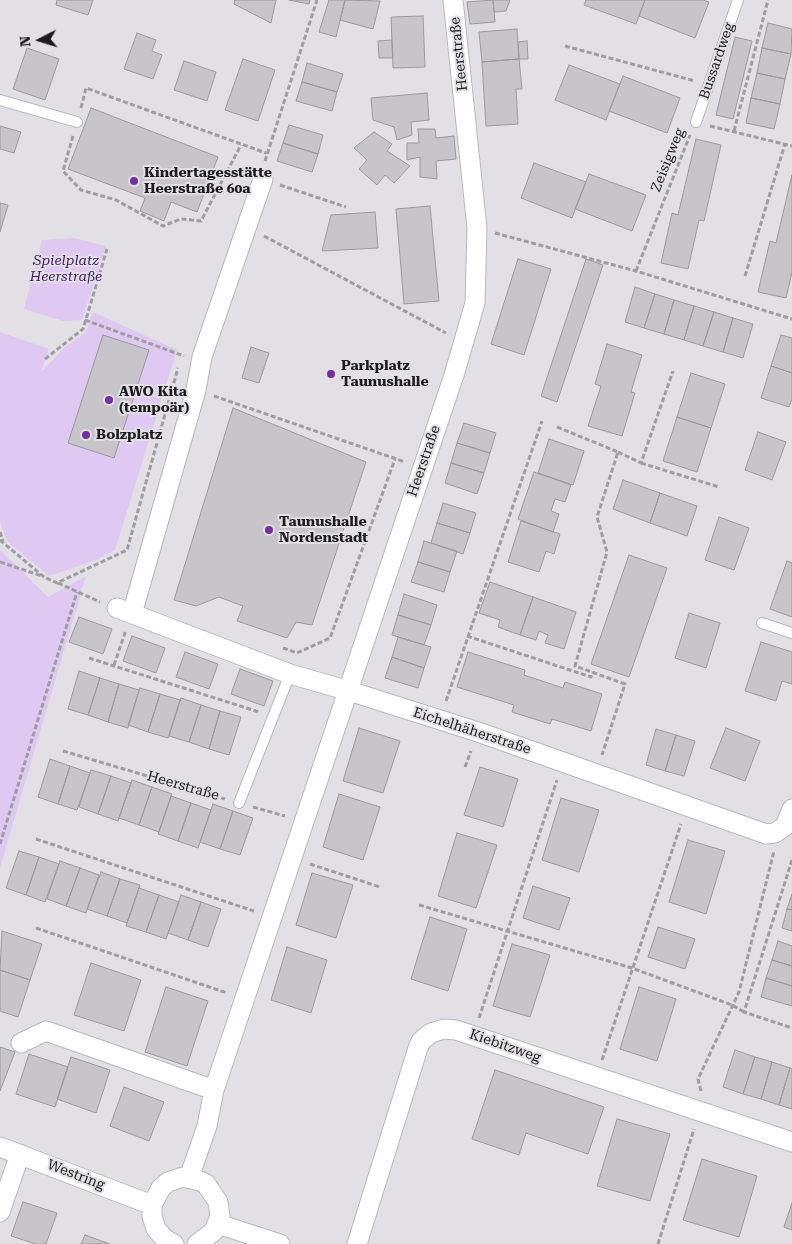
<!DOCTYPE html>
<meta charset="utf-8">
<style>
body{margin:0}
#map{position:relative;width:792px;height:1244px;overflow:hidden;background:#e3e0e5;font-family:"Roboto Serif",serif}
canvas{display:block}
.north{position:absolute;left:15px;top:15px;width:50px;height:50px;-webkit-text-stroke:4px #e3e0e5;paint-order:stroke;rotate:265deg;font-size:14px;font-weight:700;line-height:20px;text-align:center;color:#1c1b1d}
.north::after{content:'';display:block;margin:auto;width:18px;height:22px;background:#1c1b1d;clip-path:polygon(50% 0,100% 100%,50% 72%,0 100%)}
</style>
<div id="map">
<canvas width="792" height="1244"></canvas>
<div class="north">N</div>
</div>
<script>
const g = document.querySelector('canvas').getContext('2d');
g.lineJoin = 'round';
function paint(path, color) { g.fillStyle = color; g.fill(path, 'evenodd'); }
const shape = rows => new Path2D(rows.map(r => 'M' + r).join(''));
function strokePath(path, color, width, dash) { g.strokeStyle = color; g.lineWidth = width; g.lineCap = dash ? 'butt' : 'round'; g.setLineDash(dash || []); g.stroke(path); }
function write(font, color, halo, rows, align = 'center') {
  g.font = font + ' "Roboto Serif",serif'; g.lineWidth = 4; g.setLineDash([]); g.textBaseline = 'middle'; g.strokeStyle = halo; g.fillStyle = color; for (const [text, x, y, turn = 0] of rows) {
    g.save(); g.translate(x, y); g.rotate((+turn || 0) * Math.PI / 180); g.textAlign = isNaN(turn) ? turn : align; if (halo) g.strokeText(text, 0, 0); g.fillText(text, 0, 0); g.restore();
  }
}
paint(shape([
 [74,238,106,246,82,320,63,321,24,309,42,240],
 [93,312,177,350,115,550,96,560,49,576,7,541,0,522,0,332,49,349,41,372,63,349,86,332],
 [0,550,48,597,86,576,0,868]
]), '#dfc8f2');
const building = shape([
 [57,0,93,0,88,15,56,5,57,0],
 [235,0,276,0,271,23,234,4,235,0],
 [289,0,310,0,309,4,289,0],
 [329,0,345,0,336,37,319,32,329,0],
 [345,0,380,1,373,29,340,20,345,0],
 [493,0,510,0,506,11,494,12,493,0],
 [493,0,495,22,470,24,467,2,493,0],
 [586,0,645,0,636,24,584,5,586,0],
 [645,0,703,0,709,2,695,38,639,16,645,0],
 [423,16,425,67,393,68,391,17,423,16],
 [768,23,792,29,791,54,762,48,768,23],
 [517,29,519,59,482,62,479,32,517,29],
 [137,33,156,40,152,51,162,55,153,79,124,69,137,33],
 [735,37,752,41,733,119,716,115,735,37],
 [392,40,393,58,379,58,378,41,392,40],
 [527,41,528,59,519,59,518,42,527,41],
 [27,48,59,59,45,100,13,89,27,48],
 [762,48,791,54,785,79,757,73,762,48],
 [243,59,275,70,258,121,225,110,243,59],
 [519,59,522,89,516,89,518,124,486,126,482,62,519,59],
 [184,61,216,72,207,101,174,90,184,61],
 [307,63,343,74,337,92,302,82,307,63],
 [569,65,620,84,606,120,555,100,569,65],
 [757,73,785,79,780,104,751,98,757,73],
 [623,76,680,98,667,133,609,111,623,76],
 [302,82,337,92,332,111,296,101,302,82],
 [427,93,429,120,411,122,412,135,397,140,394,127,373,120,371,98,427,93],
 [751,98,780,104,774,129,746,123,751,98],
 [91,108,218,157,197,212,171,202,164,221,140,211,145,198,68,169,91,108],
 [289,125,323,135,318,154,283,143,289,125],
 [0,126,21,132,14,153,0,149,0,126],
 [418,129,435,129,436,138,454,136,456,159,436,161,437,179,420,177,420,157,407,160,407,143,419,143,418,129],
 [374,132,392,144,387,151,410,166,394,183,385,175,377,185,359,169,367,160,354,148,374,132],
 [696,139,721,145,704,221,699,220,688,269,661,263,672,213,678,215,696,139],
 [283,143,318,154,312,172,277,161,283,143],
 [534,163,586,182,572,218,521,198,534,163],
 [589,174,646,195,632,231,575,209,589,174],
 [792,175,792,272,786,298,758,292,770,241,776,243,792,175],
 [0,203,8,205,0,232,0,203],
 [430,206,439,301,404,304,396,209,430,206],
 [375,212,378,248,322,251,331,215,375,212],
 [518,259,551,269,524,355,491,344,518,259],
 [586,259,603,265,557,402,541,396,586,259],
 [635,287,655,294,644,328,625,322,635,287],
 [655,294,674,300,664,334,644,328,655,294],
 [674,300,694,306,684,340,664,334,674,300],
 [694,306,714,312,703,346,684,340,694,306],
 [714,312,733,318,723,352,703,346,714,312],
 [733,318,753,324,743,358,723,352,733,318],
 [103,335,149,350,114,458,68,443,103,335],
 [781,335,792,338,792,373,771,366,781,335],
 [607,344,642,355,631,392,635,393,622,436,588,426,601,386,595,384,607,344],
 [251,347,269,353,259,383,242,378,251,347],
 [771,366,792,373,792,399,789,407,761,398,771,366],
 [691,373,725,384,711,428,677,417,691,373],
 [233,408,366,462,312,625,296,622,287,638,237,621,243,606,219,597,196,606,174,600,233,408],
 [677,417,711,428,697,472,663,461,677,417],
 [464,423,496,433,490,453,457,443,464,423],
 [758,432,786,442,772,480,745,470,758,432],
 [549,439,584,451,573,485,538,473,549,439],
 [457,443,490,453,484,473,451,463,457,443],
 [451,463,484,473,477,494,445,483,451,463],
 [534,472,571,485,565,502,555,499,551,511,559,514,553,532,518,519,534,472],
 [623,480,660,493,650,523,613,509,623,480],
 [660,493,697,506,687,536,650,523,660,493],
 [443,503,476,513,470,533,437,523,443,503],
 [719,517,749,528,734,570,705,560,719,517],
 [521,521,560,534,554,554,546,551,539,572,508,562,521,521],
 [437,523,470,533,463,554,431,543,437,523],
 [424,541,457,551,450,572,418,562,424,541],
 [629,555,667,568,629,677,591,664,629,555],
 [787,561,792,563,792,617,770,609,787,561],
 [418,562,450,572,444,592,411,582,418,562],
 [490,582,533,597,520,635,498,627,500,620,479,613,490,582],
 [404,594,437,605,431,625,398,615,404,594],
 [533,597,576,612,564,649,545,643,548,635,539,631,536,640,520,635,533,597],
 [689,613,720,623,706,668,675,658,689,613],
 [398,615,431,625,424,645,392,635,398,615],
 [79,617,112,629,103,654,69,642,79,617],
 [132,636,165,648,156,673,123,661,132,636],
 [398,637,431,647,424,668,392,657,398,637],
 [761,642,792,652,792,684,782,681,776,701,745,691,761,642],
 [185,652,218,664,209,689,176,677,185,652],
 [468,652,525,670,524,675,563,688,565,682,602,694,591,731,552,719,550,724,512,712,514,705,457,687,468,652],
 [392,657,424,668,418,688,385,678,392,657],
 [240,669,273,681,264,706,231,694,240,669],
 [79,671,100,678,88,715,68,709,79,671],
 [100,678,119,684,108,722,88,715,100,678],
 [119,684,139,690,128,728,108,722,119,684],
 [140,688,160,694,148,732,128,725,140,688],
 [160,694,180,700,168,738,148,732,160,694],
 [181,698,201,705,189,742,169,736,181,698],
 [201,705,220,711,209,749,189,742,201,705],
 [220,711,241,717,229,755,209,749,220,711],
 [359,728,400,741,383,793,343,781,359,728],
 [726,728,760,741,745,781,710,768,726,728],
 [656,729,676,735,665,771,646,765,656,729],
 [676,735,695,741,684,776,665,771,676,735],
 [50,759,70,766,58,804,38,797,50,759],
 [70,766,90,773,77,810,58,804,70,766],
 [480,767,518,779,503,827,464,815,480,767],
 [91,770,111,776,98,814,79,807,91,770],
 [111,776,131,783,118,821,98,814,111,776],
 [132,780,152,787,139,825,119,818,132,780],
 [152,787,172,794,159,832,139,825,152,787],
 [339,794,380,807,363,860,323,847,339,794],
 [171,796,191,803,178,841,158,834,171,796],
 [561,798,599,810,579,872,542,860,561,798],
 [191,803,211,810,198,848,178,841,191,803],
 [213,804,233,811,220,849,200,842,213,804],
 [233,811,253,818,240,855,220,849,233,811],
 [457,833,497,845,476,908,438,896,457,833],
 [688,840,725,851,706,914,669,902,688,840],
 [19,851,39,857,26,895,6,888,19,851],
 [39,857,59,864,45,902,26,895,39,857],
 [60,861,80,868,66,906,47,899,60,861],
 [80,868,99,875,86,913,66,906,80,868],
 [101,872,120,879,107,916,87,909,101,872],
 [312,873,353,885,336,938,296,925,312,873],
 [120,879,140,885,127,923,107,916,120,879],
 [533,886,570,898,559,930,523,918,533,886],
 [139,888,159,895,146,932,126,926,139,888],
 [792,894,792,910,787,909,792,894],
 [159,895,179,902,166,939,146,932,159,895],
 [181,895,201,902,188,940,168,933,181,895],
 [201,902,221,909,208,947,188,940,201,902],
 [787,909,792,910,792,931,782,928,787,909],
 [430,917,467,929,448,991,411,979,430,917],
 [658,927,695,939,685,969,648,957,658,927],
 [2,931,42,944,30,980,0,970,2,931],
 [778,941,792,946,792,966,772,960,778,941],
 [512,944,550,955,530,1017,493,1006,512,944],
 [287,947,327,960,311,1013,271,1000,287,947],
 [772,960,792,966,792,986,766,978,772,960],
 [91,963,141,980,124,1031,74,1015,91,963],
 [0,970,30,980,18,1017,0,1011,0,970],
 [766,978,792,986,792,1006,761,997,766,978],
 [166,987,208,1001,187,1066,145,1052,166,987],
 [639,987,676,999,657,1061,620,1049,639,987],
 [0,1047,15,1052,0,1091,0,1047],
 [735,1050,755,1057,743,1094,723,1087,735,1050],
 [29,1054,68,1067,55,1107,16,1094,29,1054],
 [71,1057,110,1070,96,1113,57,1099,71,1057],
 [755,1057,772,1062,761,1099,743,1094,755,1057],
 [772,1062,790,1068,779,1105,761,1099,772,1062],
 [790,1068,792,1069,792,1109,779,1105,790,1068],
 [495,1070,604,1107,588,1154,526,1133,519,1155,472,1139,495,1070],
 [124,1087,164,1102,149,1141,110,1126,124,1087],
 [617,1119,670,1134,650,1201,597,1186,617,1119],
 [702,1159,757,1176,739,1237,683,1220,702,1159],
 [23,1202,57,1213,46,1244,36,1244,11,1236,23,1202],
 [792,1203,792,1230,784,1227,792,1203],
 [85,1235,110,1244,81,1244,85,1235]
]);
paint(building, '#c7c5ca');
strokePath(building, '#9b999d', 1);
const service = shape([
 [0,100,77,122],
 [696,122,738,0],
 [762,623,792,633],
 [239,803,290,674]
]);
const minor = shape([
 [117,608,290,674,346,690,478,732,766,834,775,833,785,826,792,809],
 [132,614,196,390,202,357,263,179],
 [21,1043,46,1031,214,1090],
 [0,1147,152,1205],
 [189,1178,207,1126,214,1090,454,375,475,303,477,228,453,0],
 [0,1212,20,1154],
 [218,1224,280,1244],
 [174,1244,165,1239,156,1229,152,1216,152,1205,161,1188,168,1182,183,1177,200,1181,206,1184,218,1202,220,1216,214,1231,197,1244],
 [357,1244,418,1048,421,1041,431,1033,444,1029,456,1030,792,1142]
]);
strokePath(service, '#bab7bc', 12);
strokePath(minor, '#bab7bc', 21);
strokePath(shape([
 [565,46,695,81],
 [81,108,86,88,266,153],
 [710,126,792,146],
 [734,131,768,0],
 [73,136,63,171,81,190,116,200,163,226,181,219,201,221,241,145],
 [265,161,317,0],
 [280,185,346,207],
 [495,233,636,271,792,319],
 [264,236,446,333],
 [636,271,690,135],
 [745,276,785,144],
 [85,320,184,356],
 [45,359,83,329,107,249],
 [214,396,405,462],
 [557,427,618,452,597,517,607,552,575,666,625,684,602,755],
 [618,452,641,463,673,371],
 [641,463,719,487],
 [0,532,3,541],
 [0,540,44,577,57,583,127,550,178,368],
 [0,562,42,576],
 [58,583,100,602],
 [467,636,591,677,593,672],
 [283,648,297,653,330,638,395,459],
 [89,658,259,712],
 [114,665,126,630],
 [446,701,542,421],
 [63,751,225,799],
 [465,767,471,751],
 [253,807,285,816],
 [36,839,254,911],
 [0,844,77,592],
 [792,860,744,1012,792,1028],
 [310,864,380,887],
 [419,905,632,968,732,1005,744,1012],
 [36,928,227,993],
 [479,1018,557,780],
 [602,1060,681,824],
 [701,1091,698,1079,739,992,774,851],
 [658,1244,694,1129]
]), '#9f9da1', 3, [5, 2.5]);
strokePath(service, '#fff', 10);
strokePath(minor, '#fff', 19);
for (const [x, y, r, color] of [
 [134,181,5,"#762ea1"],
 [331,374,5,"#762ea1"],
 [109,400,5,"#762ea1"],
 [86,435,5,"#762ea1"],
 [269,530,5,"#762ea1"]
]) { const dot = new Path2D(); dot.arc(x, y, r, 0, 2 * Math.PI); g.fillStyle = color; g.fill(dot); strokePath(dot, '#e3e0e5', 2); }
write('14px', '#1c1b1d', '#e3e0e5', [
 ["Heerstraße",459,54,-96],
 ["Bussardweg",717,61,-71],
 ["Zeisigweg",668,160,-68],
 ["Heerstraße",424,461,-71],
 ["Eichelhäherstraße",472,731,18],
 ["Heerstraße",183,786,16],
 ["Kiebitzweg",505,1046,19],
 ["Westring",76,1175,21]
]);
write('bold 14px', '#1c1b1d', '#e3e0e5', [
 ["Kindertagesstätte",144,173],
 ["Heerstraße 60a",144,189],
 ["Parkplatz",341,366],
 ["Taunushalle",341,382],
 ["AWO Kita",119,392],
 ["(tempoär)",119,408],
 ["Bolzplatz",96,435],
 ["Taunushalle",279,522],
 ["Nordenstadt",279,538]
], 'left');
write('italic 14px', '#471862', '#e3e0e5', [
 ["Spielplatz",66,261],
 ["Heerstraße",66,277]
]);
</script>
